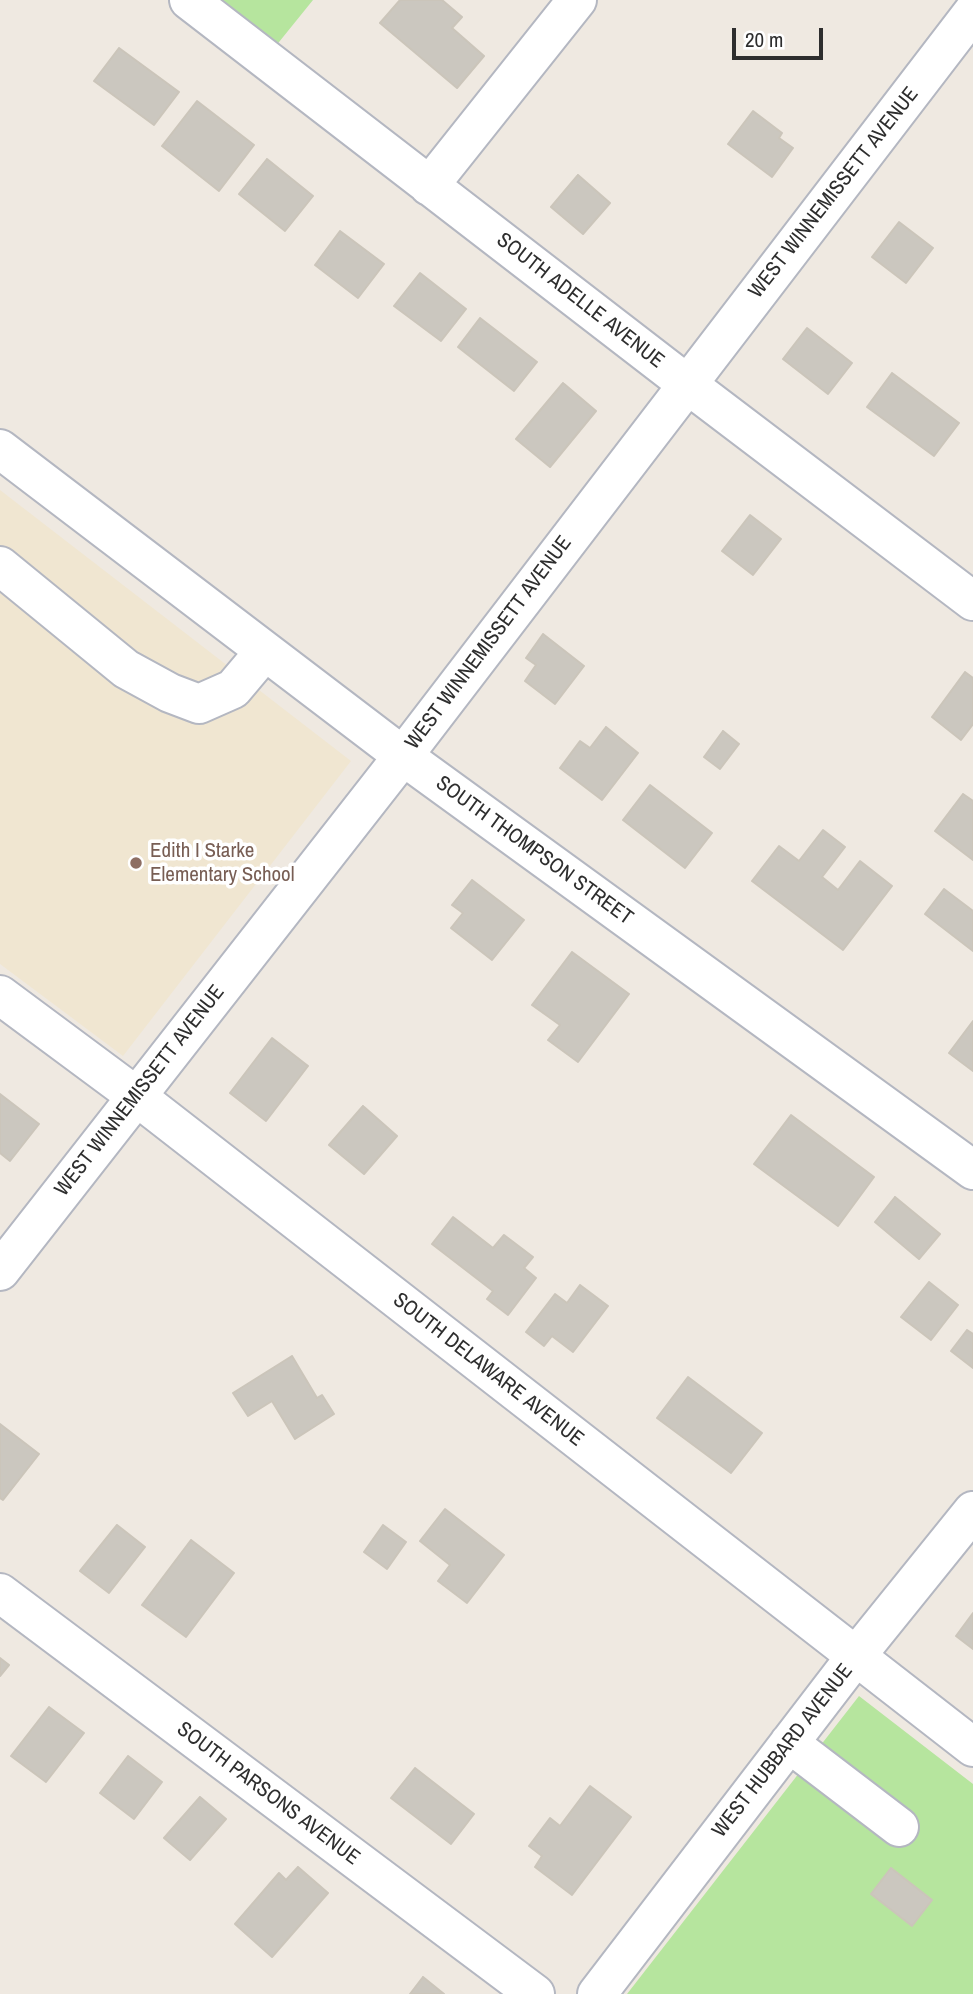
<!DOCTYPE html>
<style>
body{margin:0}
#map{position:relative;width:973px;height:1994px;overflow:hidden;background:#efe9e1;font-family:"Archivo Narrow",sans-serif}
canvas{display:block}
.scale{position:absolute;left:732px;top:28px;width:91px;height:32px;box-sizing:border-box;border:4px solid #2e2e2e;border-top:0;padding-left:9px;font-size:21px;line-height:24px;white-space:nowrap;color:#2e2e2e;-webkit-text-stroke:5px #fff;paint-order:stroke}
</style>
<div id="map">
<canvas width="973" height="1994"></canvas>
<div class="scale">20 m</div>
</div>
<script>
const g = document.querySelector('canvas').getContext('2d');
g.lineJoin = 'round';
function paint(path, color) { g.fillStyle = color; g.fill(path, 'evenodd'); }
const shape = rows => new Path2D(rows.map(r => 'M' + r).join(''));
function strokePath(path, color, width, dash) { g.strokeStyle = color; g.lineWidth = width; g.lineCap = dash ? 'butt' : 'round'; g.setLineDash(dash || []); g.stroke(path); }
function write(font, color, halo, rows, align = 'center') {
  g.font = font + ' "Archivo Narrow",sans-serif'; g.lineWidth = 7; g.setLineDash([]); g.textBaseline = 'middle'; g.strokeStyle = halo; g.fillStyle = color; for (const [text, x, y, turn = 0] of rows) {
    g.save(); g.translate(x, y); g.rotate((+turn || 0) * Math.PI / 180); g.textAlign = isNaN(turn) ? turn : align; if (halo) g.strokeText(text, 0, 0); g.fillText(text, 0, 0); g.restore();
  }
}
paint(shape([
 [0,490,351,761,123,1056,0,964]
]), '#f0e6d1');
paint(shape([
 [214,0,313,0,275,47],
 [859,1696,973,1784,973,1994,627,1994]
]), '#b6e59e');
const building = shape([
 [400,0,442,0,462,17,452,28,484,56,457,88,380,23,400,0],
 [119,48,179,92,154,125,94,81,119,48],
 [197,101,254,145,219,191,162,146,197,101],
 [753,111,782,133,779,138,793,148,772,177,728,144,753,111],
 [267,159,313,196,285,231,239,194,267,159],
 [578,175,610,203,583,234,551,207,578,175],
 [899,222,933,248,906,283,872,257,899,222],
 [340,231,384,264,358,298,315,265,340,231],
 [420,273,466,309,441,341,394,306,420,273],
 [480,318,537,362,514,391,458,347,480,318],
 [807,328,852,363,828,394,783,359,807,328],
 [892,373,959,423,934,456,867,407,892,373],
 [563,383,596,411,550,467,516,439,563,383],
 [750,515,781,539,753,575,722,551,750,515],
 [543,634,584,666,555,704,525,681,536,665,526,658,543,634],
 [965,672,973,678,973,724,961,740,932,717,965,672],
 [606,727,638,753,602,800,560,768,580,741,590,748,606,727],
 [723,731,739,744,720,769,704,757,723,731],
 [650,785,712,833,685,868,623,820,650,785],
 [963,794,973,801,973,860,935,831,963,794],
 [823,830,845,847,822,877,838,890,860,861,892,886,843,950,752,881,779,846,799,861,823,830],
 [472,880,524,920,492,960,451,928,463,913,452,905,472,880],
 [944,889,973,911,973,951,925,914,944,889],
 [572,952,629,994,578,1062,548,1040,560,1025,532,1005,572,952],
 [973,1021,973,1071,949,1053,973,1021],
 [272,1038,308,1066,266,1121,230,1093,272,1038],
 [0,1094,39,1124,10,1161,0,1153,0,1094],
 [363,1106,397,1136,364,1174,329,1145,363,1106],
 [791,1115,874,1177,838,1226,754,1164,791,1115],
 [895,1197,940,1234,919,1259,875,1222,895,1197],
 [453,1217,493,1248,504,1235,533,1257,524,1268,536,1278,508,1315,487,1299,493,1291,432,1244,453,1217],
 [929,1282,958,1305,931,1340,901,1317,929,1282],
 [580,1285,608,1306,573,1352,552,1336,544,1346,526,1332,555,1294,567,1303,580,1285],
 [967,1330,973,1334,973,1368,951,1351,967,1330],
 [292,1356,317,1398,322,1395,334,1414,295,1439,272,1401,248,1416,233,1393,292,1356],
 [688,1377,762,1433,731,1473,657,1418,688,1377],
 [0,1424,39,1454,3,1500,0,1498,0,1424],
 [445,1509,504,1555,467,1603,438,1581,450,1565,420,1541,445,1509],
 [117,1525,145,1547,109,1593,80,1571,117,1525],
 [383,1525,406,1542,387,1569,364,1552,383,1525],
 [191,1540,234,1573,186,1637,142,1605,191,1540],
 [973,1613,973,1649,956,1636,973,1613],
 [0,1658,9,1665,0,1676,0,1658],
 [49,1707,84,1733,46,1782,11,1756,49,1707],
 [128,1756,162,1782,134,1819,100,1793,128,1756],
 [415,1768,474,1814,451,1844,391,1798,415,1768],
 [590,1786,631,1817,572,1895,535,1867,542,1856,529,1846,550,1818,560,1826,590,1786],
 [200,1797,226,1819,190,1860,164,1838,200,1797],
 [298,1867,328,1893,272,1957,235,1924,279,1873,286,1880,298,1867],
 [891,1868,932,1900,912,1926,871,1894,891,1868],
 [423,1977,444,1994,410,1994,423,1977]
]);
paint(building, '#cbc7bf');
strokePath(building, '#cbc5ba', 2);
const minor = shape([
 [189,0,687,384,973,601],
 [429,186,577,0],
 [0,449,403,756,973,1170],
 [0,566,126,669,170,693,199,704,233,689,265,651],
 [0,995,136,1096,973,1747],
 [0,1271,403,756,973,12],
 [0,1593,535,1994],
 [789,1743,899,1827],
 [597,1994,856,1656,973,1511]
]);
strokePath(minor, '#b4b7c1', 42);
strokePath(minor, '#fff', 38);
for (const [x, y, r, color] of [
 [136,863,7,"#8d6e63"]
]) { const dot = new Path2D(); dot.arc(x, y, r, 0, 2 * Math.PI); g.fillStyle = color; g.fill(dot); strokePath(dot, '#fff', 2.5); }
write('21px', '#2e2e2e', '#fff', [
 ["WEST WINNEMISSETT AVENUE",834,193,-52],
 ["SOUTH ADELLE AVENUE",580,301,38],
 ["WEST WINNEMISSETT AVENUE",489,643,-53],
 ["SOUTH THOMPSON STREET",534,851,36],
 ["WEST WINNEMISSETT AVENUE",140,1091,-52],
 ["SOUTH DELAWARE AVENUE",488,1370,38],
 ["WEST HUBBARD AVENUE",783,1751,-52],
 ["SOUTH PARSONS AVENUE",268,1794,37]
]);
write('21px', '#785e54', '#fff', [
 ["Edith I Starke",150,851],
 ["Elementary School",150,875]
], 'left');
</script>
